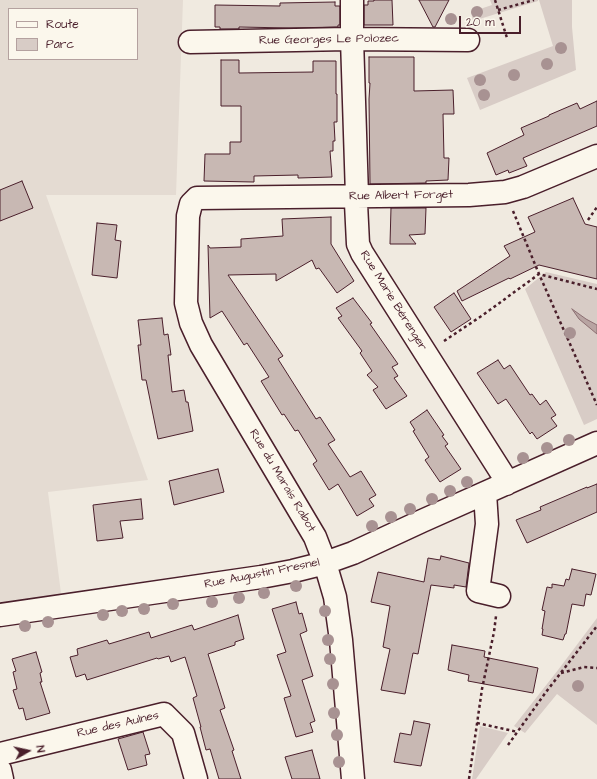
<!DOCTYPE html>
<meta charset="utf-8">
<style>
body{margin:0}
#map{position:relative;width:597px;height:779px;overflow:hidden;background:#f0eae0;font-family:"Architects Daughter",sans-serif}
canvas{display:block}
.legend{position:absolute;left:8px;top:8px;width:130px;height:52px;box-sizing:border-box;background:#fbf7ec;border:1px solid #b4a19f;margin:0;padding:5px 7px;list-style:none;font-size:12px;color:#4a1f2b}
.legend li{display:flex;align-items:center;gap:8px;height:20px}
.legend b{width:20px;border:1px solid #b4a19f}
.north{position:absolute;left:8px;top:731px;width:40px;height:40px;-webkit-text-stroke:3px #fbf7ec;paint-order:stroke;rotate:81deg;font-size:11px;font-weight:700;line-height:16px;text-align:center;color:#4a1f2b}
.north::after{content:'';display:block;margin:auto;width:14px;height:18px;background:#4a1f2b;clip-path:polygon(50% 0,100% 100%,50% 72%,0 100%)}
.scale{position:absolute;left:459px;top:16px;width:62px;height:18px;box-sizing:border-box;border:2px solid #4a1f2b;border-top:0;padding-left:5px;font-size:12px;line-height:14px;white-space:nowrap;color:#4a1f2b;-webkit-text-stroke:3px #fbf7ec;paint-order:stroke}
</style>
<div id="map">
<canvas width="597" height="779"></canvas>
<ul class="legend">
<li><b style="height:5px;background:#fbf7ec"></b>Route</li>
<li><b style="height:11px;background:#d8ccc6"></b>Parc</li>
</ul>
<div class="north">N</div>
<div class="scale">20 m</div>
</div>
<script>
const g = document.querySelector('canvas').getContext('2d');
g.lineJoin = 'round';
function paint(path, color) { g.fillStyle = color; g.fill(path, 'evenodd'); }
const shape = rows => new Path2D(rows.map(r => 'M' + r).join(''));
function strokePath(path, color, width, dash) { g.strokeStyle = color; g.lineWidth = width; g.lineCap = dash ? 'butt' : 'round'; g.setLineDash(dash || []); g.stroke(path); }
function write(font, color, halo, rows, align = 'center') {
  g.font = font + ' "Architects Daughter",sans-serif'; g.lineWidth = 3; g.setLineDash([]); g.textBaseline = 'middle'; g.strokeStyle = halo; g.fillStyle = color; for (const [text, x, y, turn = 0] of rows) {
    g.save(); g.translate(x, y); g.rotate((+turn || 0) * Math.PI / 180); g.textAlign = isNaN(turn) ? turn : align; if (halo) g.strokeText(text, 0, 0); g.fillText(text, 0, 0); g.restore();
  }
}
paint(shape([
 [0,0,183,0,176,195,46,195,148,480,48,492,63,609,0,621],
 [9,9,137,9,137,59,9,59]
]), '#e4dbd2');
paint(shape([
 [490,0,538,0,538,1,473,21,471,12,492,5],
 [539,0,572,0,572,27,576,70,480,110,467,78,553,46],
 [546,272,597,284,597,419,584,425,525,289],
 [597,618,597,725,557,694,525,733,514,726,558,670],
 [480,726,508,733,476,779,472,779]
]), '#d8ccc6');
const water = shape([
 [572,309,586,319,597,325,597,334,579,319,572,309]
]);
paint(water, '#b8a4a2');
strokePath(water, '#8c6f72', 1);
const building = shape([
 [374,0,392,0,393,25,364,25,364,5,368,5,368,1,374,1,374,0],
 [419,0,449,0,435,27,433,27,419,0],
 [335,2,335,6,340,6,340,25,338,25,338,27,290,28,239,27,239,29,220,29,220,27,215,27,215,5,280,6,280,3,335,2],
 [369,57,414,57,414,91,453,90,454,114,443,114,444,158,449,158,448,180,426,181,426,183,370,184,369,99,370,83,369,83,369,57],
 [221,60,239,60,239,73,313,72,313,61,336,61,336,94,337,94,337,122,334,122,335,141,333,141,333,151,330,151,332,177,298,178,298,175,254,176,254,182,204,181,205,154,230,154,230,142,241,142,241,106,221,106,221,60],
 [597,101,597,126,523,158,527,166,509,173,508,170,496,175,487,153,524,135,521,128,549,116,549,115,577,103,580,109,597,101],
 [22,181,33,208,0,221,0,190,22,181],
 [573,198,585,224,597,227,597,279,539,265,510,279,509,278,462,301,457,291,510,256,504,246,535,232,528,217,573,198],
 [391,208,426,208,425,234,409,235,416,244,390,244,391,208],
 [331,217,331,244,354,281,337,293,319,268,316,269,312,260,276,281,276,274,228,275,283,356,278,359,316,419,320,417,335,440,328,444,350,477,361,471,376,495,369,499,374,506,357,516,338,484,329,490,313,464,317,461,298,430,295,431,284,414,282,415,261,381,269,377,247,343,244,345,222,311,210,318,208,245,210,248,241,247,241,239,283,236,282,219,331,217],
 [97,223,117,225,115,240,121,241,117,278,92,275,97,223],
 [454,293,471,319,451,332,434,307,454,293],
 [353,298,372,323,370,324,398,364,392,367,398,376,394,378,407,396,386,409,373,390,378,387,367,375,372,371,360,353,362,351,338,318,342,316,336,308,353,298],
 [162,318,164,335,168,334,171,355,168,355,172,392,184,390,186,402,188,402,193,431,158,439,146,380,142,380,138,345,141,345,138,320,162,318],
 [498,360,504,369,510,365,530,395,532,394,540,405,546,400,556,415,551,418,557,426,537,439,532,432,530,434,506,399,498,404,477,373,498,360],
 [427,410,444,435,442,436,448,444,445,446,461,469,440,482,425,460,429,457,413,431,415,430,410,422,427,410],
 [218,469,224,492,174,505,169,481,218,469],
 [597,484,597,512,527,543,516,520,541,510,540,507,587,487,587,488,597,484],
 [141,499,143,519,120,521,123,538,97,541,93,505,141,499],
 [441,556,469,563,466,587,454,585,454,588,431,585,418,654,413,653,405,694,381,690,390,649,383,647,390,606,371,602,378,572,424,582,428,558,440,560,441,556],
 [572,569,596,574,591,595,586,594,584,606,572,604,566,634,565,634,563,640,542,635,543,629,542,629,545,611,542,610,547,587,552,588,552,584,564,586,566,579,569,580,572,569],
 [296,602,299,614,302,613,307,631,300,634,313,676,302,680,315,721,310,723,313,732,296,737,284,698,291,696,277,655,286,652,272,609,296,602],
 [238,615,244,639,235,642,235,645,208,654,225,708,220,710,234,750,232,751,241,779,219,779,210,749,206,750,200,727,201,727,193,698,197,696,185,657,171,662,169,656,158,659,157,658,87,680,85,674,76,677,70,657,78,655,77,649,107,640,109,644,149,632,151,638,192,625,194,630,238,615],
 [452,645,485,651,484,657,538,668,533,693,468,681,469,675,448,670,452,645],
 [36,652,42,672,40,673,42,682,40,682,50,713,26,720,23,708,19,709,13,690,17,689,13,672,16,671,12,659,36,652],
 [414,721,430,724,421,766,394,762,400,733,411,735,414,721],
 [143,732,150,754,145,755,147,765,128,770,118,739,143,732],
 [312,750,320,779,292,779,285,757,312,750]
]);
paint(building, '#c8b8b3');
strokePath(building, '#4a1f2b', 1);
const minor = shape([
 [352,0,352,39,357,196,356,203,358,244,362,253,503,475,506,484],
 [190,42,348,39,468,40],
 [485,493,487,524,478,591,499,596],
 [0,615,261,577,293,571,325,563,353,553,422,521,597,443],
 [0,754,164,714,183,733,196,779],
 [0,770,2,779],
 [353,779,341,640,335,597,325,563,315,537,201,345,191,323,186,303,188,216,191,204,197,198,469,195,505,192,523,187,597,156]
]);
strokePath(minor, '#4a1f2b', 25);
strokePath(shape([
 [495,0,507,38],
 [498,10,534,0],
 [513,211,539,274,597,405],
 [588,220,597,207],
 [444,341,483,315,539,274,597,289],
 [561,673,584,667,597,668],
 [477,723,518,732],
 [508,745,546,692,597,626],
 [469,779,482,689,494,632,496,616]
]), '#4a1f2b', 2.5, [3, 3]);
strokePath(minor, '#fbf7ec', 22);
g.fillStyle = '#a89292';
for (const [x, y] of [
 [477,12],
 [451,19],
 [561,48],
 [547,64],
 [514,75],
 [480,80],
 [484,95],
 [570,333],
 [569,440],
 [547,448],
 [523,458],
 [467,482],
 [450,491],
 [432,499],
 [410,509],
 [391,517],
 [372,526],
 [296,586],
 [264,593],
 [239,598],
 [212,602],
 [173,604],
 [144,609],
 [122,611],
 [325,611],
 [103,615],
 [48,622],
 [25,626],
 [328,640],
 [330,659],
 [333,684],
 [578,686],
 [334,713],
 [337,735],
 [339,762]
]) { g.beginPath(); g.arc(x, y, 6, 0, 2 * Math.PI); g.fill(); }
write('12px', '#4a1f2b', '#fbf7ec', [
 ["Rue Georges Le Polozec",329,40,-1],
 ["Rue Albert Forget",401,196,-1],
 ["Rue Marie Bérenger",393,301,58],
 ["Rue du Marais Rabot",282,481,59],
 ["Rue Augustin Fresnel",262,574,-11],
 ["Rue des Aulnes",118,725,-13]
]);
</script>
